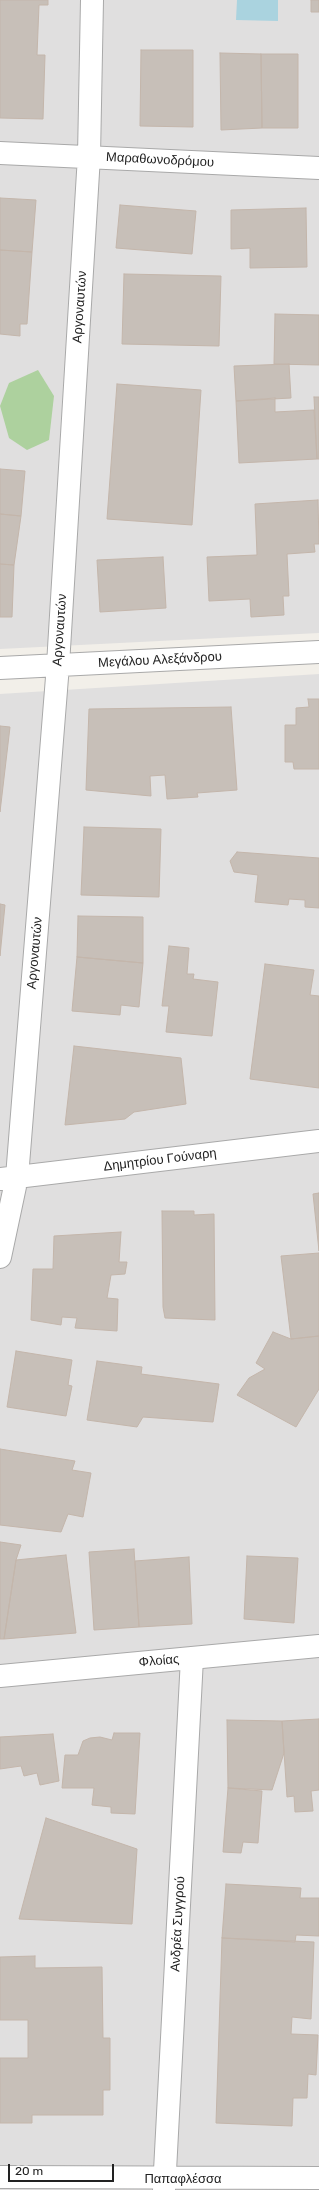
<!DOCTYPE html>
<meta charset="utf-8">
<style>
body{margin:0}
#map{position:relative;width:319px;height:2190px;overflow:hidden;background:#f2efe9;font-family:Rubik,sans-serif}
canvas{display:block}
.scale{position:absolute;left:8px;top:2164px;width:106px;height:18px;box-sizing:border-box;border:2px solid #222;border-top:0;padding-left:5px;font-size:12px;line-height:14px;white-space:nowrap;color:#222;-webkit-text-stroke:3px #fff;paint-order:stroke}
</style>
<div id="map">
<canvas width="319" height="2190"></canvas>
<div class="scale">20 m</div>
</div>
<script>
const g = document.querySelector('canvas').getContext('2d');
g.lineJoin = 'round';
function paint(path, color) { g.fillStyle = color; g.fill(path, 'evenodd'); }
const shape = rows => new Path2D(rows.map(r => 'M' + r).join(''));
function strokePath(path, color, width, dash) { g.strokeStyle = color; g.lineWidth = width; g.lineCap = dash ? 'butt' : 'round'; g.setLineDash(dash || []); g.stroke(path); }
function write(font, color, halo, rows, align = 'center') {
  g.font = font + ' Rubik,sans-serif'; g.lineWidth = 3; g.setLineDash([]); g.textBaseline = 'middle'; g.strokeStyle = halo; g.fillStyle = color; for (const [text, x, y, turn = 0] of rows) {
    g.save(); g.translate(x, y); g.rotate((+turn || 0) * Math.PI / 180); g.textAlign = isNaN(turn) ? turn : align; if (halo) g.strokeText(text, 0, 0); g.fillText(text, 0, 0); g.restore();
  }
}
paint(shape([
 [0,0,319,0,319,633,0,649],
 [319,674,319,2190,0,2190,0,694]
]), '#e0dfdf');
paint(shape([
 [38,370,54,396,49,440,27,450,9,438,0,406,9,383]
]), '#add19e');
paint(shape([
 [237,0,278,0,278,21,236,20]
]), '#aad3df');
const building = shape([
 [0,0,48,0,48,5,39,5,37,55,45,55,43,119,0,118,0,0],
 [311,0,319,0,319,12,311,12,311,0],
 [141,50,193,50,193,127,140,126,141,50],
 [220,53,261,54,262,128,221,130,220,53],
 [261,54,298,54,298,128,262,128,261,54],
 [0,198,36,200,32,252,0,250,0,198],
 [120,205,196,211,192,254,116,248,120,205],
 [306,208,307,267,250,268,250,248,231,249,231,210,306,208],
 [0,250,32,252,27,324,20,324,20,336,0,334,0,250],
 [124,274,221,276,219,346,122,344,124,274],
 [275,314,319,315,319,365,274,364,275,314],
 [289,364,291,398,236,401,234,366,289,364],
 [117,384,201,390,192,525,107,519,117,384],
 [314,397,319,397,319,459,317,459,314,397],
 [275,398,275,412,314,410,317,459,239,463,236,401,275,398],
 [0,469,25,471,21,516,0,514,0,469],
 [318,500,319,544,314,544,315,552,287,554,289,596,283,596,284,615,251,617,250,599,209,601,207,557,257,555,255,504,318,500],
 [0,514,21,516,14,565,0,564,0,514],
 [163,557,166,608,100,612,97,560,163,557],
 [0,564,14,565,12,617,0,617,0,564],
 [308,699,319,699,319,769,294,769,293,762,285,762,285,725,296,725,296,708,309,707,308,699],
 [231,707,237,790,197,793,198,797,167,799,165,775,150,776,151,796,86,790,89,709,231,707],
 [0,726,10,727,0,812,0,726],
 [84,827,161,829,159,897,81,895,84,827],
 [237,852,319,858,319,908,305,907,305,900,289,899,288,905,255,902,258,875,234,872,230,861,237,852],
 [0,904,5,905,0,956,0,904],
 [78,916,143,917,143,963,77,957,78,916],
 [169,946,189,948,187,974,194,974,193,979,218,982,212,1036,166,1032,169,1006,162,1006,169,946],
 [77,957,143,963,139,1007,121,1005,120,1015,72,1011,77,957],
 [265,964,314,970,310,995,319,996,319,1088,250,1079,265,964],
 [74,1046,181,1058,186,1104,134,1112,125,1119,65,1125,74,1046],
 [319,1193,319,1251,313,1194,319,1193],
 [162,1211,194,1211,194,1215,214,1214,215,1320,165,1318,163,1307,162,1211],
 [121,1232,119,1262,127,1262,125,1274,111,1275,107,1298,118,1299,117,1331,75,1328,77,1318,62,1317,61,1325,31,1320,33,1269,53,1269,54,1236,121,1232],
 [319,1253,319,1336,291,1339,281,1256,319,1253],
 [273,1332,291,1339,319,1336,319,1389,296,1427,237,1395,249,1378,265,1369,256,1363,273,1332],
 [16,1351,72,1360,68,1385,72,1386,66,1416,7,1407,16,1351],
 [97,1361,142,1367,141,1374,219,1384,213,1422,143,1417,137,1427,87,1420,97,1361],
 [0,1449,75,1461,72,1470,91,1473,83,1517,68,1514,61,1532,0,1525,0,1449],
 [0,1542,21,1545,16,1560,4,1639,0,1639,0,1542],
 [134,1549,139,1627,94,1630,89,1552,134,1549],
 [66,1555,76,1633,4,1639,16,1560,66,1555],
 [247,1556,298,1558,294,1623,244,1619,247,1556],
 [189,1557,192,1624,139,1627,135,1561,189,1557],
 [319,1719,319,1790,311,1791,313,1811,295,1812,294,1796,287,1797,282,1721,319,1719],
 [227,1720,282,1721,284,1753,272,1790,228,1788,227,1720],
 [114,1733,140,1733,135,1814,111,1813,111,1807,92,1805,94,1788,62,1788,65,1755,78,1755,83,1741,90,1738,100,1737,112,1740,114,1733],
 [53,1734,59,1781,40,1785,37,1773,24,1776,21,1766,0,1769,0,1737,53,1734],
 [228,1788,262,1791,258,1843,243,1842,241,1853,223,1852,228,1788],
 [46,1818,137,1849,132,1924,19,1919,46,1818],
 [226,1884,301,1888,300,1898,319,1898,319,1936,296,1935,295,1942,222,1938,226,1884],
 [222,1938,314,1942,311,2019,292,2017,291,2034,318,2035,316,2075,308,2074,307,2098,293,2098,292,2126,216,2123,222,1938],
 [35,1956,35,1968,102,1967,103,2038,110,2038,110,2090,103,2090,103,2115,32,2115,32,2123,0,2123,0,2058,28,2058,28,2020,0,2020,0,1957,35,1956]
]);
paint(building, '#c7bfb8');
strokePath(building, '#c4b6ab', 1);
const minor = shape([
 [0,153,319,168],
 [0,668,319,652],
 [0,1179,319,1141],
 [0,1257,17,1177,58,665,89,156,92,0],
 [0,1676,319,1646],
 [0,2177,319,2178],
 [164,2190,192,1658]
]);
strokePath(minor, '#a9a9a9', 24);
strokePath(minor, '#fff', 22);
write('13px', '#222', '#fff', [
 ["Μαραθωνοδρόμου",160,160,3],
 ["Αργοναυτών",80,307,-86],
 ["Αργοναυτών",60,630,-86],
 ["Μεγάλου Αλεξάνδρου",160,660,-3],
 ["Αργοναυτών",35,953,-85],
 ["Δημητρίου Γούναρη",160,1160,-7],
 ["Φλοίας",159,1661,-5],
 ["Ανδρέα Συγγρού",178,1924,-87],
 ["Παπαφλέσσα",183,2179]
]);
</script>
